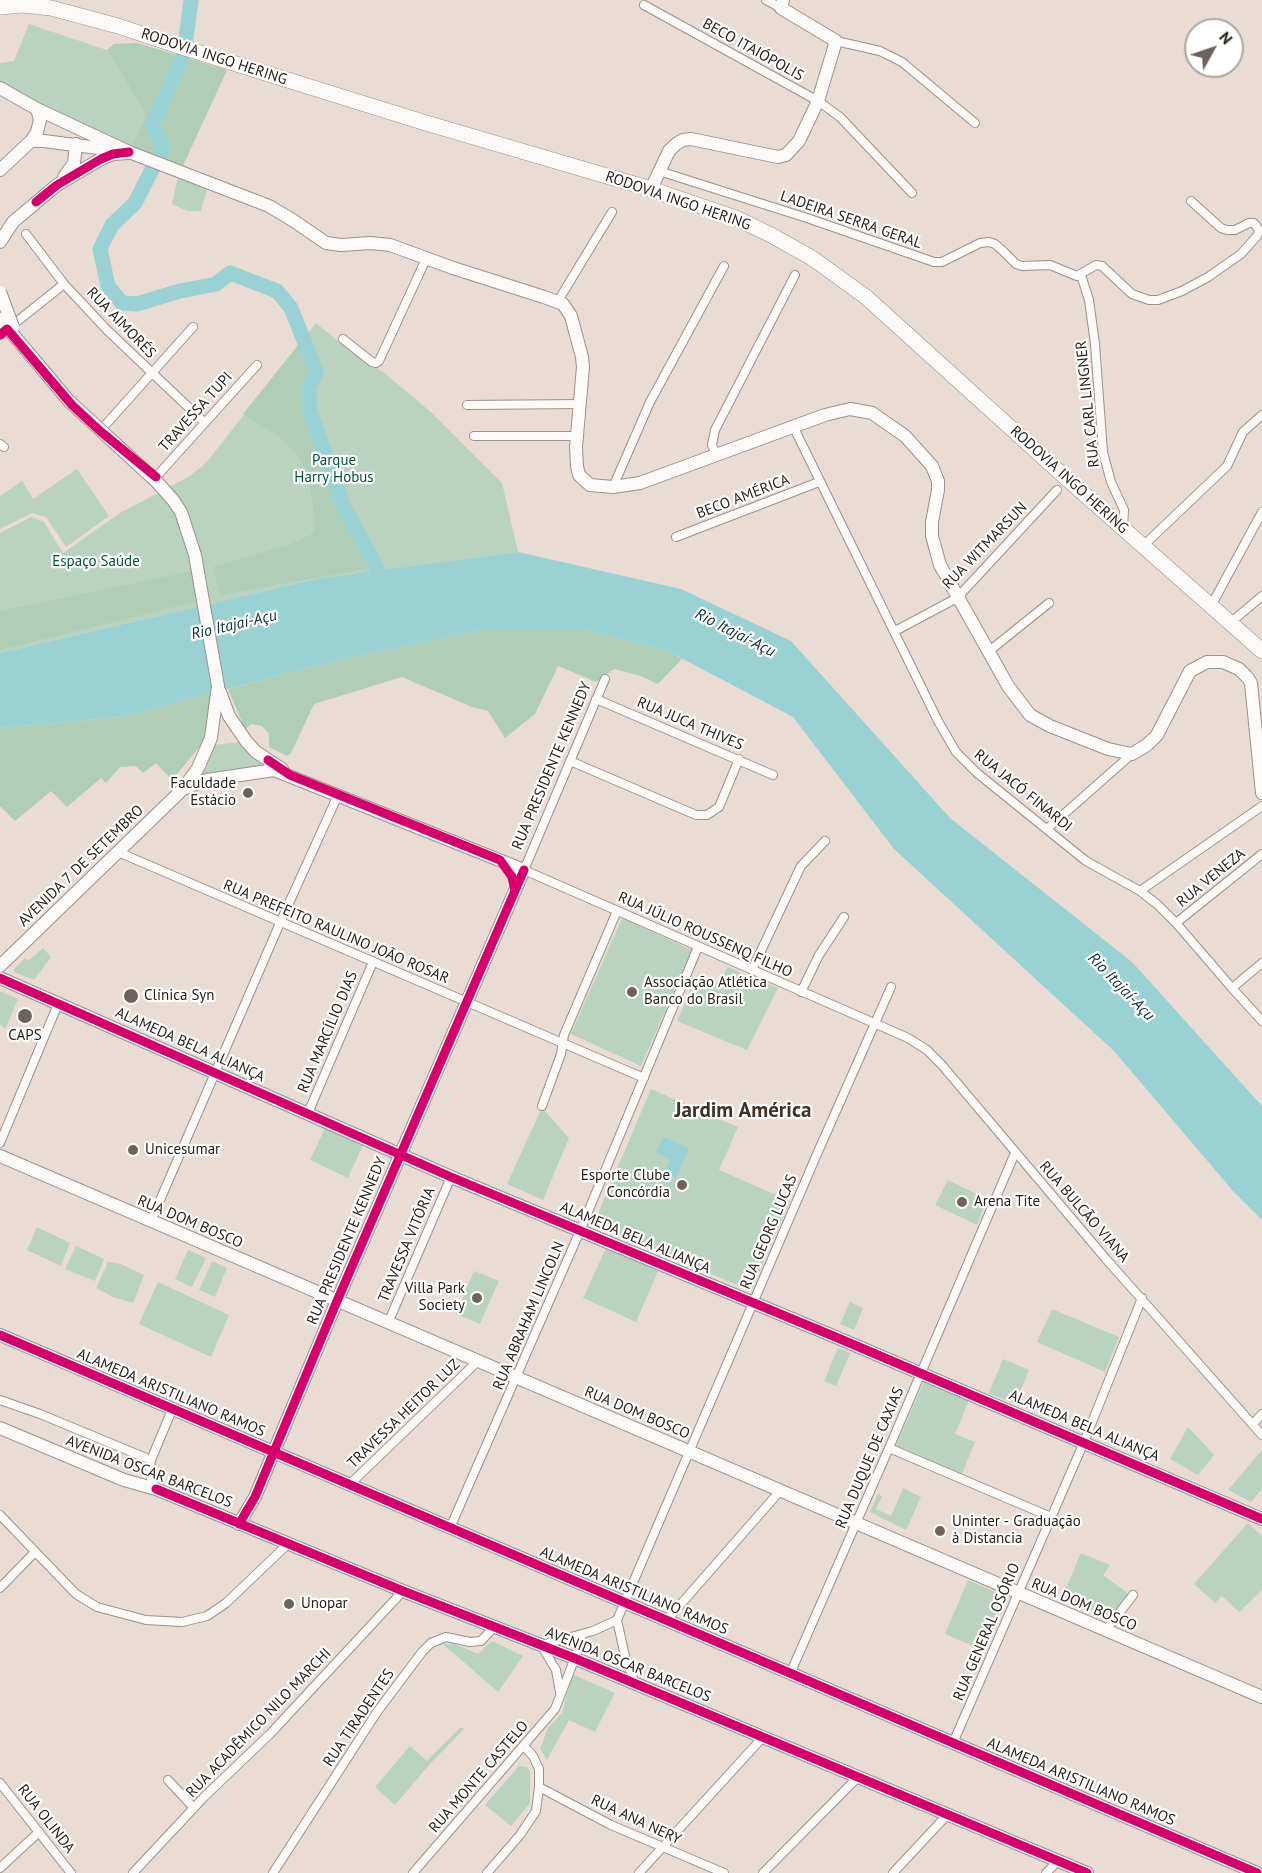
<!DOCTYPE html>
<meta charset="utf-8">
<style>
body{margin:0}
#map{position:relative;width:1262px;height:1873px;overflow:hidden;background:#e8dcd5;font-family:"PT Sans",sans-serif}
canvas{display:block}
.north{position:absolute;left:1184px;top:18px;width:60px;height:60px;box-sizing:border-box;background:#fff;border:2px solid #a9a7a4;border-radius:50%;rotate:50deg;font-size:16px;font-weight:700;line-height:24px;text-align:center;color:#29221c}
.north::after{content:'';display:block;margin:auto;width:21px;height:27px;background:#6c635d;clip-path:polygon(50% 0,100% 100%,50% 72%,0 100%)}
</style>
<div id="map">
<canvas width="1262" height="1873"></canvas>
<div class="north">N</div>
</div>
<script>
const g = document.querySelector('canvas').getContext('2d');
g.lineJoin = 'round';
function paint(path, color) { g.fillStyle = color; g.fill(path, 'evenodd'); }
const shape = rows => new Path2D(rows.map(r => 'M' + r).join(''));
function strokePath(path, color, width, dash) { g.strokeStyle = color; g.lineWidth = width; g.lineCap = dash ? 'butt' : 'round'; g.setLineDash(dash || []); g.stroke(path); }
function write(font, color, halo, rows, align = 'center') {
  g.font = font + ' "PT Sans",sans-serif'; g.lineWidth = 4.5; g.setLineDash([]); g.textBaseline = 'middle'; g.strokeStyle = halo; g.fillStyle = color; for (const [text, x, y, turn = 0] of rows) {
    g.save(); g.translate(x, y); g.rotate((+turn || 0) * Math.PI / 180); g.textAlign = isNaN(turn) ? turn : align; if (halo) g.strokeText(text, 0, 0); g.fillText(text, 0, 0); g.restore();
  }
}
paint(shape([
 [29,24,107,50,146,115,131,148,14,95,0,82,0,63,14,61],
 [178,177,208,186,201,211,187,211,172,204],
 [316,323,352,352,383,372,432,413,502,483,518,552,321,578,0,653,0,533,31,517,44,522,63,553,120,513,190,476,206,463],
 [77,469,109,516,66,547,46,517,32,513,0,529,0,496,22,481,33,499],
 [242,742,278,768,198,780,213,745],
 [622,918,692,950,641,1066,571,1034],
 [43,948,51,957,34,980,14,972,14,969,25,958,28,961],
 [727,967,778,988,747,1050,677,1021,698,973,720,984],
 [0,991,18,999,5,1029,0,1024],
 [651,1089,738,1127,719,1170,790,1201,751,1291,594,1223],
 [542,1108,569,1138,543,1200,507,1184],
 [327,1124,365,1141,348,1178,310,1160],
 [948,1180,987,1199,977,1225,935,1205],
 [37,1227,70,1243,61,1266,27,1250],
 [76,1246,104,1259,95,1281,65,1269],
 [606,1248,658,1271,636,1322,583,1298],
 [188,1250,206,1258,192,1287,175,1279],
 [212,1261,227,1268,215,1297,199,1290],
 [108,1262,121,1264,144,1275,133,1303,113,1297,96,1288],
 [474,1271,499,1281,480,1324,456,1314],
 [158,1282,229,1315,211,1357,139,1324],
 [850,1302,863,1308,854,1330,840,1324],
 [1052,1309,1119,1337,1105,1372,1037,1342],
 [838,1348,850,1353,836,1386,824,1381],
 [1003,1359,1029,1370,1015,1404,989,1393],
 [924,1382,969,1400,955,1434,975,1442,962,1474,896,1446],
 [1188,1427,1214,1455,1198,1475,1170,1459],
 [1262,1450,1262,1489,1251,1502,1228,1490],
 [903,1488,921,1497,906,1530,870,1512,878,1494,882,1496,876,1509,891,1516],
 [1248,1523,1262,1536,1262,1590,1239,1612,1222,1596,1215,1603,1194,1584],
 [1081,1553,1110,1565,1103,1575,1130,1595,1110,1619,1062,1597],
 [968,1580,1007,1597,984,1651,945,1634],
 [492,1641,523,1656,498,1692,443,1644,455,1644,478,1654],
 [572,1674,615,1693,595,1732,569,1720,547,1760,540,1749,548,1728,562,1713],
 [461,1727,464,1729,430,1764,395,1805,375,1787,410,1746,427,1761],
 [519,1766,527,1767,530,1771,530,1803,511,1826,485,1805]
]), '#bad3c0');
paint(shape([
 [137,43,227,70,182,168,131,148,146,115,107,50,114,44],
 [299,344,311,371,305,388,306,413,310,428,318,440,371,568,220,595,213,567,289,545,314,533,315,518,309,480,298,456,279,436,243,414],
 [193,571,198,601,0,650,0,611],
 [483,630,583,630,666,650,682,659,658,684,638,675,614,669,596,682,558,666,535,714,505,738,488,711,472,707,402,677,314,704,291,753,287,756,269,747,269,734,262,726,251,724,245,729,228,689,342,659],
 [211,693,206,739,172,780,156,763,143,773,136,766,120,767,106,783,101,778,67,807,51,791,15,821,0,806,0,728,120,717]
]), '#b0cdb7');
paint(shape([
 [518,552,681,589,791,641,950,818,1132,962,1262,1106,1262,1220,1233,1191,1114,1051,894,849,793,717,666,650,583,630,483,630,342,659,120,717,0,728,0,653,321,578],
 [663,1137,689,1148,676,1178,665,1173,670,1159,656,1153]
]), '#9ad1d2');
strokePath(shape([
 [191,0,184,54,153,123,163,148,135,203,112,225,100,249,108,286,122,303,137,304,180,291,216,284,230,273,277,291,291,308,316,371,309,389,310,412,343,505,378,570,385,589]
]), '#9ad1d2', 15);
const street = shape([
 [766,0,781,8],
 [644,5,818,101,840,117,912,193],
 [836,41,880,51,902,62,975,123],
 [659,171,807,218,934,262,942,262,980,243,989,242,995,244,1003,251,1016,264,1022,266,1050,265,1077,276,1096,265,1102,266,1132,294,1149,300,1158,300,1182,291,1208,277,1241,254,1257,236,1259,230,1254,223,1249,223,1235,230,1227,230,1221,228,1191,201],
 [26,234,64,284,107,330,205,423],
 [1081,275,1089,300,1095,344,1103,452,1111,482,1124,510,1123,528],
 [558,301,612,212],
 [0,335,64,284],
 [343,339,372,362,376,363,379,361,426,259],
 [467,405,580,404],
 [793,426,938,721,956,752,977,773,1086,861,1140,891,1158,905,1176,923,1232,988,1262,1021],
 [100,431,193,327],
 [474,436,577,436],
 [0,444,4,447],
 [717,456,712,445,715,430,795,275],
 [150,472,156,477,257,365],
 [613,487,650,402,724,266],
 [676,537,819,482],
 [1143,546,1227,466,1243,432,1262,415],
 [1211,606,1262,512],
 [1230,623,1262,596],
 [895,631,957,598,1057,490],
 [988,652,1049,603],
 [605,679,524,870,874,1023,908,1038,927,1050,941,1064,1106,1259,1262,1435],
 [596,699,773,775],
 [570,761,696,815,707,815,719,807,739,759],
 [1047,829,1132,754],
 [118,852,644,1078],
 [1140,891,1262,806],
 [1176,923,1262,854],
 [752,970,801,866,825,841],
 [1232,988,1262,963],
 [801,992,819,955,844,917],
 [542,1106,561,1054,564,1035,617,911],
 [308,1113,373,962],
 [0,1143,58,1004],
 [151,1221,280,923,338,795],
 [388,1323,451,1177],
 [0,1400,40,1414,151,1460],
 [1253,1424,1262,1414],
 [889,1448,1051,1517],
 [349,1485,478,1361],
 [156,1489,149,1474,151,1460,172,1410],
 [0,1515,76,1594,97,1607,146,1620,182,1622,207,1616,226,1603,288,1544],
 [450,1528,580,1231,698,947],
 [0,1588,35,1552],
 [617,1620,817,1154,891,987],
 [617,1620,625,1656,635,1684],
 [666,1621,780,1491],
 [1106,1630,1133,1595],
 [790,1674,889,1448,1015,1153],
 [560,1692,556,1670,541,1645,593,1631,617,1620],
 [953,1743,1084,1442,1142,1298],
 [168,1780,194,1808],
 [0,1783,71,1873],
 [539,1787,611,1825,724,1873],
 [0,1868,39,1832],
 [133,1873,204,1797,270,1734,403,1591],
 [273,1873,377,1712,422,1652,431,1643,446,1637,470,1642,481,1641,495,1626],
 [413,1873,555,1709,578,1650,582,1634],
 [487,1873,520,1835,536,1811,539,1787,539,1769,533,1756,524,1746],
 [639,1873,763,1737],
 [763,1873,858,1777],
 [893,1873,948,1814],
 [1046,1873,1058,1861]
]);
const secondary = shape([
 [0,88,37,109,129,152,269,206,294,221,326,243,341,245,371,243,390,245,453,268,544,297,563,304,571,316,582,357,583,367,576,447,577,466,579,475,590,485,613,487,640,483,825,415,850,409,872,413,905,436,932,466,938,481,938,490,932,522,932,536,940,565,1008,686,1030,715,1050,726,1108,749,1132,754,1147,745,1157,735,1190,671,1207,662,1223,662,1239,669,1248,678,1251,683,1262,793],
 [31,141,44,141,113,150],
 [0,170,31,141,37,132,40,120,37,109],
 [64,177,74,163,76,144],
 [651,189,669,151,676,144,683,140,691,139,778,157,786,155,799,141,818,101,836,41,781,8,783,0],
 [0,242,13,222,57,185,101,159,113,154,128,153],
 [220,692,229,716,246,741,256,752,282,769],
 [183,789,207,780,274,770,524,870,337,1301,255,1497,239,1524],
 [0,966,183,789,198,768,211,738,218,686],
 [0,978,451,1177,838,1338,1262,1519],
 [0,1156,1262,1697],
 [0,1335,1257,1873],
 [0,1428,124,1480,156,1489,403,1591,574,1658,1087,1873]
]);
const highway = shape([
 [0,7,23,5,51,8,118,26,175,45,426,123,651,189,736,218,771,235,812,258,866,297,1066,478,1262,651]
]);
strokePath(street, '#9b928c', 10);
strokePath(secondary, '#9b928c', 14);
strokePath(highway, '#9b928c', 16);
strokePath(street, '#fcfaf9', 8);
strokePath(secondary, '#fcfaf9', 12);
strokePath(highway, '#fcfaf9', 15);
const secondaryBridge = shape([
 [0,292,13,327],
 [0,319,69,401,156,481,173,500,181,512,195,555,218,686]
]);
strokePath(secondaryBridge, '#9b928c', 14, []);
strokePath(secondaryBridge, '#fcfaf9', 12);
strokePath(shape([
 [36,202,57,185,101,159,113,154,129,152],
 [0,335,7,329,72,405,100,431,156,477],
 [268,760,290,775,500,860,512,877,515,890],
 [0,978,451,1177,838,1338,1262,1519],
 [0,1335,1257,1873],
 [156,1489,403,1591,574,1658,1087,1873],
 [239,1524,255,1497,337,1301,524,870]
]), '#d6006c', 9);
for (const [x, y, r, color] of [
 [248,793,6,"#6c635d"],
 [632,992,6,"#6c635d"],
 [131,996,8,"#6c635d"],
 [25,1016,8,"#6c635d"],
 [133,1150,6,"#6c635d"],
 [682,1185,6,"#6c635d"],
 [962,1202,6,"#6c635d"],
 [477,1298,6,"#6c635d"],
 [940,1531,6,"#6c635d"],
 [289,1604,6,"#6c635d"]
]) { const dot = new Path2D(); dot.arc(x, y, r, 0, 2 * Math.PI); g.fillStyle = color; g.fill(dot); strokePath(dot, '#fff', 2); }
write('15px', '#29221c', '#fff', [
 ["BECO ITAIÓPOLIS",753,50,29],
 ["RODOVIA INGO HERING",214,57,18],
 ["RODOVIA INGO HERING",678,201,19],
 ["LADEIRA SERRA GERAL",851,220,19],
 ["RUA AIMORÉS",121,323,46],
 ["RUA CARL LINGNER",1088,404,-96],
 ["TRAVESSA TUPI",196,412,-48],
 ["RODOVIA INGO HERING",1069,480,42],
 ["BECO AMÉRICA",743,497,-21],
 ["RUA WITMARSUN",985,546,-46],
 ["RUA JUCA THIVES",690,724,23],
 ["RUA PRESIDENTE KENNEDY",552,766,-67],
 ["RUA JACÓ FINARDI",1023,791,39],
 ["AVENIDA 7 DE SETEMBRO",81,866,-44],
 ["RUA VENEZA",1211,878,-39],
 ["RUA PREFEITO RAULINO JOÃO ROSAR",336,932,23],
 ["RUA JÚLIO ROUSSENQ FILHO",705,935,24],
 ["RUA MARCÍLIO DIAS",328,1032,-67],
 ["ALAMEDA BELA ALIANÇA",190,1045,24],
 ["RUA BULCÃO VIANA",1084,1212,49],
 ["RUA DOM BOSCO",190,1222,23],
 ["RUA GEORG LUCAS",769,1232,-67],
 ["ALAMEDA BELA ALIANÇA",635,1238,23],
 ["RUA PRESIDENTE KENNEDY",347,1241,-67],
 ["TRAVESSA VITÓRIA",407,1245,-67],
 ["RUA ABRAHAM LINCOLN",529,1316,-67],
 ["ALAMEDA ARISTILIANO RAMOS",171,1393,23],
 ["RUA DOM BOSCO",637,1413,23],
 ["TRAVESSA HEITOR LUZ",404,1414,-44],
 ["ALAMEDA BELA ALIANÇA",1084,1426,23],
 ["RUA DUQUE DE CAXIAS",870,1458,-67],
 ["AVENIDA OSCAR BARCELOS",149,1472,21],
 ["ALAMEDA ARISTILIANO RAMOS",634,1591,23],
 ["RUA DOM BOSCO",1084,1605,23],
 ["RUA GENERAL OSÓRIO",987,1632,-67],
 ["AVENIDA OSCAR BARCELOS",628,1665,22],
 ["RUA TIRADENTES",359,1718,-56],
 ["RUA ACADÊMICO NILO MARCHI",259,1723,-46],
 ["RUA MONTE CASTELO",479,1777,-49],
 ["ALAMEDA ARISTILIANO RAMOS",1081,1782,23],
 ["RUA OLINDA",46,1819,52],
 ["RUA ANA NERY",636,1820,25]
]);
write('15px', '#005435', '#fff', [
 ["Parque",334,461],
 ["Harry Hobus",334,478],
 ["Espaço Saúde",96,562]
]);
write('15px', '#29221c', '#fff', [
 ["Faculdade",236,784,"right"],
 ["Estácio",236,801,"right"],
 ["Associação Atlética",644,983],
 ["Banco do Brasil",644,1000],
 ["Clínica Syn",144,996],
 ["CAPS",25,1036,"center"],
 ["Unicesumar",145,1150],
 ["Esporte Clube",670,1176,"right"],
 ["Concórdia",670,1193,"right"],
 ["Arena Tite",974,1202],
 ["Villa Park",465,1289,"right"],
 ["Society",465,1306,"right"],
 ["Uninter - Graduação",952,1522],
 ["à Distancia",952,1539],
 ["Unopar",301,1604]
], 'left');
write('italic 16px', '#093335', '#fff', [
 ["Rio Itajaí-Açu",234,625,-13],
 ["Rio Itajaí-Açu",735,633,27],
 ["Rio Itajaí-Açu",1121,987,46]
]);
write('bold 21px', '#413126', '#fff', [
 ["Jardim América",743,1111]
]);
</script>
